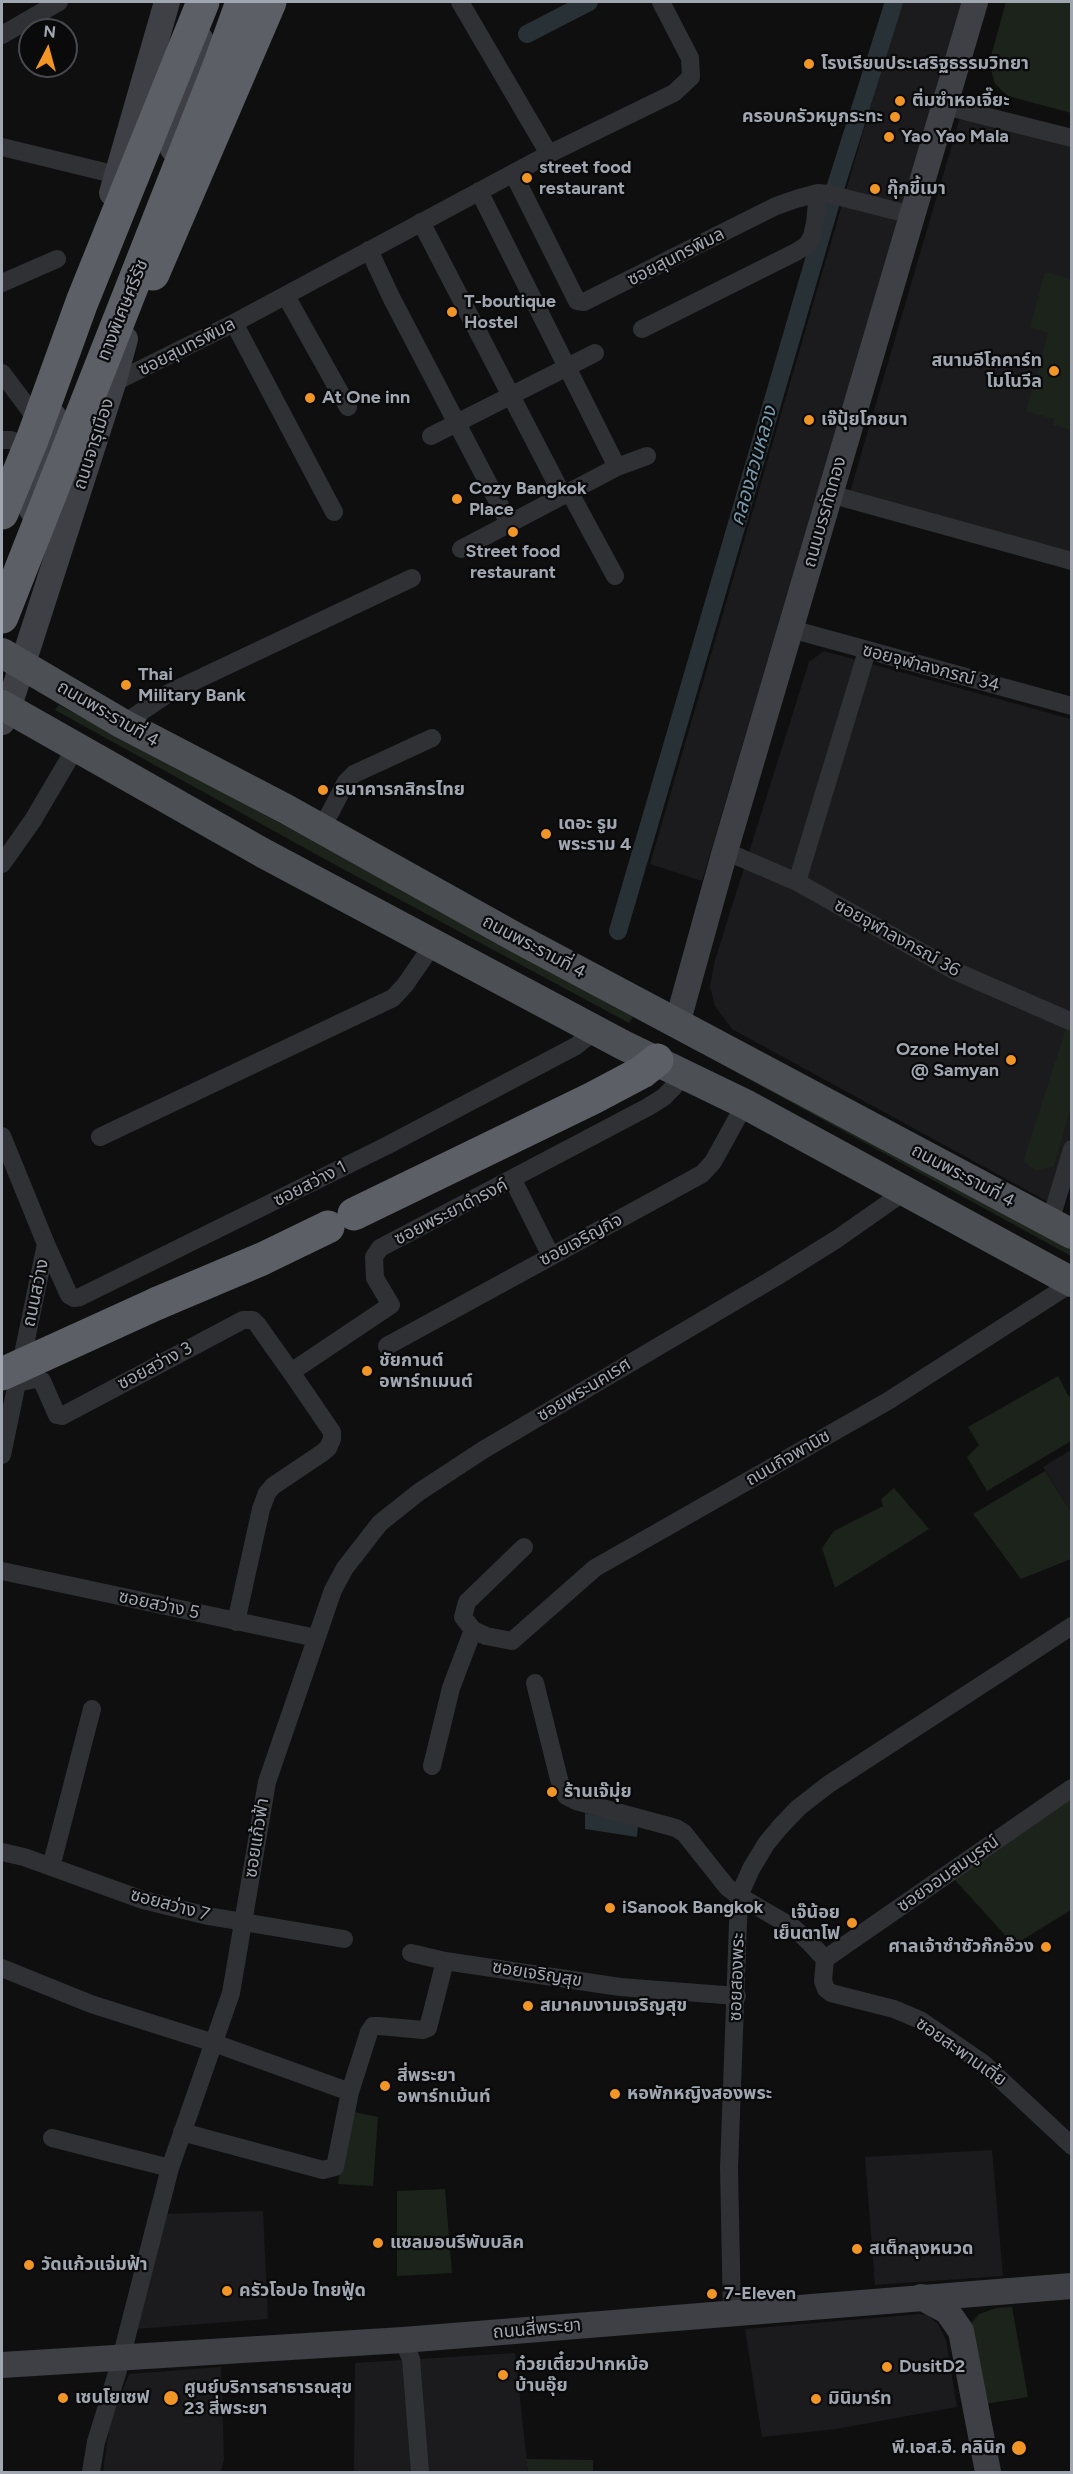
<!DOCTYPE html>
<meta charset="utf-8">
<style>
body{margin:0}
#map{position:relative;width:1073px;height:2474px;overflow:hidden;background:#0f0f10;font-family:Figtree,sans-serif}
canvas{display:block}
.frame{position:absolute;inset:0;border:3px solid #a0a7b1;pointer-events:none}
.north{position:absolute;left:18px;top:18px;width:60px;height:60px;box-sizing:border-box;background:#0a0a0b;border:2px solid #46494d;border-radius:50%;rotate:6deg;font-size:16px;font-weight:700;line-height:24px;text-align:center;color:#a0a7b1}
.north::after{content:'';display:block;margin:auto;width:21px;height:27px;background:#f19626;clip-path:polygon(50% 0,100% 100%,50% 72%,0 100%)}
</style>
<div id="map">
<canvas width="1073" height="2474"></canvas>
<div class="frame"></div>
<div class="north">N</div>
</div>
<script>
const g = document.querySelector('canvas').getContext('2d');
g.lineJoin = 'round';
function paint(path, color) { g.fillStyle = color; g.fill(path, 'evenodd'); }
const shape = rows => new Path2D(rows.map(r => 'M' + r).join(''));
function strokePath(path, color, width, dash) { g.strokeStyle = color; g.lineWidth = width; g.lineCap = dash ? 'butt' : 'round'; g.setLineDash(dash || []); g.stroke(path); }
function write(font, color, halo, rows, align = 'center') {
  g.font = font + ' Figtree,"Noto Sans Thai",sans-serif'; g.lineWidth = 4.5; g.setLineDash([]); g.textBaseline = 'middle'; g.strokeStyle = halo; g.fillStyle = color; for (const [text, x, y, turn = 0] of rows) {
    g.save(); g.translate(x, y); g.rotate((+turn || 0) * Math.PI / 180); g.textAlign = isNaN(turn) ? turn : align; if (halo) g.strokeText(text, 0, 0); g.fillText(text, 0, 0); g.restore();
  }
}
paint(shape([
 [901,2,963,2,702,881,650,864],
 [961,114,1071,143,1071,553,850,492],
 [824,651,1071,719,1072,1129,1052,1204,732,1029,715,1006,710,987,715,960,809,662],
 [1071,1450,1071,1512,1043,1467],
 [992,2150,1003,2276,875,2285,865,2157],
 [263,2211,268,2319,135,2329,164,2214],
 [919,2314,928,2315,938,2324,946,2340,957,2407,836,2429,762,2437,745,2329],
 [515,2353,528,2472,354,2472,355,2363],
 [221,2367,224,2459,221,2472,103,2472,110,2423,129,2374]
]), '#1b1b1d');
paint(shape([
 [1006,2,1071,2,1071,113,1008,96,995,84,989,63],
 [1045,272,1071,279,1071,430,1053,425,1054,419,1026,411,1048,333,1030,327],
 [59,705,323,846,633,1017,629,1023,330,862,55,710],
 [1067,1026,1071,1027,1071,1107,1054,1166,1036,1171,1023,1161],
 [723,1065,1071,1245,1071,1256],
 [1058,1376,1069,1397,1071,1396,1071,1441,987,1491,967,1457,979,1445,968,1427],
 [1045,1471,1071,1512,1071,1559,1021,1579,973,1514],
 [894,1488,929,1529,835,1588,822,1548,834,1531,883,1506,881,1499],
 [1071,1799,1071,1910,1014,1945,954,1879],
 [350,2111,378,2117,373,2186,338,2184],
 [445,2189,452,2273,397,2276,397,2191],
 [1012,2307,1028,2397,985,2404,971,2323,979,2314,996,2308],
 [526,2459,593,2460,593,2472,528,2472]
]), '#1b231b');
paint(shape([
 [585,1813,638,1825,637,1837,585,1829]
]), '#283135');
strokePath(shape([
 [527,34,589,2],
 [618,931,833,195,894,2]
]), '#283135', 18);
strokePath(shape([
 [460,2,549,154],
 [2,35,59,2],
 [945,106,1072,138],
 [2,147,117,175],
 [513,173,577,301,584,302,776,206,796,199,818,193,829,194,912,215],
 [479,191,617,467],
 [421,222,563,496],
 [369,250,392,299,509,523],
 [2,283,57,259],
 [286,296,348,407],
 [234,323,334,512],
 [642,329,796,252,807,245,812,236,815,223,818,193],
 [2,373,41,425],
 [113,383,234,323,549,154,674,93,691,77,690,58,661,2],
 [431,436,595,353],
 [2,440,10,440,37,448],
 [570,493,615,576],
 [830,494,1072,561],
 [461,549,617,467,647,456],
 [791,629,1072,706],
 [123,724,169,693,412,578],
 [320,829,331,811,346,782,354,774,432,738],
 [725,851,797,882,955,971,1072,1022],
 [2,864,33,820,76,747],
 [797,882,867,651],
 [2,1136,46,1244,2,1455],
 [100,1137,393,998,405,985,434,943],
 [513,1180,551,1256],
 [1050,1222,1072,1149],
 [46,1244,69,1295,74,1298,80,1297,386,1146,576,1046,596,1030],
 [387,1346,702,1174,713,1162,745,1104],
 [17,1383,35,1379,42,1381,57,1415,62,1416,243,1320,253,1320,257,1324,291,1372],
 [524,1547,467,1602,463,1617,473,1630,486,1636,512,1641,595,1568,888,1401,1072,1283],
 [2,1571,316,1638],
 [236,1622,261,1509,267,1493,273,1486,322,1453,328,1448,332,1439,332,1432,291,1372,391,1305,375,1278,374,1257,380,1248,648,1107,664,1097,686,1074],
 [535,1683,560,1783,566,1796,576,1801,676,1828,684,1833,727,1887,739,1896,794,1928,810,1943,825,1959,823,1981,826,1989,831,1993,894,2009,920,2020,984,2064,1072,2146],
 [432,1766,451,1688,473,1630],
 [2,1852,24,1857,143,1900,208,1916,344,1939],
 [51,1867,92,1709],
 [411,1953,445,1961,620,1987,737,1996],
 [825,1959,1072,1788],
 [2,1968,91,2004,214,2043,350,2092],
 [182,2132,323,2170,335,2167,350,2092,369,2032,373,2026,379,2026,423,2030,428,2028,445,1961],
 [52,2138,170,2168],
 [732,2314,729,2168,739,1896,751,1869,766,1844,780,1827,798,1808,829,1784,1072,1626],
 [403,2340,411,2359,420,2472],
 [91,2472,96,2442,118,2370,170,2168,231,1993,267,1782,333,1590,345,1568,380,1523,419,1492,483,1450,776,1277,837,1239,904,1192]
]), '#303135', 18);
strokePath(shape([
 [173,149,201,40],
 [112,193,167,2],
 [32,510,54,417],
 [2,722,8,709,42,604,113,383,125,339],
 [677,1024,725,851,975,2],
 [921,2297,947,2311,961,2331,988,2472],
 [2,2365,403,2340,1072,2286]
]), '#3e4045', 26);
strokePath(shape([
 [2,653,123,724,286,809,517,938,1072,1234],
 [2,705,263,853,623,1045,745,1104,1072,1282]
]), '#4c4f54', 30);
strokePath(shape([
 [153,274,270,2],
 [354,1214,593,1098,642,1072,657,1060],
 [158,1303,262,1259,328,1227]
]), '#5c6066', 33);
strokePath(shape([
 [2,513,32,440,82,302,203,2],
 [2,617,219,66,242,2],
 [2,1374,158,1303]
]), '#5c6066', 33);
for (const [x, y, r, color] of [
 [809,64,6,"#f19626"],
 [900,101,6,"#f19626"],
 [895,117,6,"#f19626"],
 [889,137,6,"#f19626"],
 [527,178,6,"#f19626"],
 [875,189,6,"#f19626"],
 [452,312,6,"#f19626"],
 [1054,371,6,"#f19626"],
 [310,398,6,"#f19626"],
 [809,420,6,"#f19626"],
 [457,499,6,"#f19626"],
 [513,532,6,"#f19626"],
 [126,685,6,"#f19626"],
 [323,790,6,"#f19626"],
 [546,834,6,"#f19626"],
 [1011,1060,6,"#f19626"],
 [367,1371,6,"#f19626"],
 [552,1792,6,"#f19626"],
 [610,1908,6,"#f19626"],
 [852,1923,6,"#f19626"],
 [1046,1947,6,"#f19626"],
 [528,2006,6,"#f19626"],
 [385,2086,6,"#f19626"],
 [615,2094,6,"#f19626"],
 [378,2243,6,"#f19626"],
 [857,2249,6,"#f19626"],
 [29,2265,6,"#f19626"],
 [227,2291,6,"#f19626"],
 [712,2294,6,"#f19626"],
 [887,2367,6,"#f19626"],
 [503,2375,6,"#f19626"],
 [63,2398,6,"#f19626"],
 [171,2398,8,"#f19626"],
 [816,2399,6,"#f19626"],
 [1019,2448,8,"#f19626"]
]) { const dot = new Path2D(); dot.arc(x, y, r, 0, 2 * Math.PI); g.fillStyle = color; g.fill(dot); strokePath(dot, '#0a0a0b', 2); }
write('bold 18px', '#a0a7b1', '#0a0a0b', [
 ["โรงเรียนประเสริฐธรรมวิทยา",821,64],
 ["ติ่มซำหอเจี๊ยะ",912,101],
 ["ครอบครัวหมูกระทะ",883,117,"right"],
 ["Yao Yao Mala",901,137],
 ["street food",539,168],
 ["restaurant",539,189],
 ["กุ๊กขี้เมา",887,189],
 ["T-boutique",464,302],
 ["Hostel",464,323],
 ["สนามอีโกคาร์ท",1042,361,"right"],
 ["โมโนวีล",1042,382,"right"],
 ["At One inn",322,398],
 ["เจ๊ปุ้ยโภชนา",821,420],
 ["Cozy Bangkok",469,489],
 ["Place",469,510],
 ["Street food",513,552,"center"],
 ["restaurant",513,573,"center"],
 ["Thai",138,675],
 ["Military Bank",138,696],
 ["ธนาคารกสิกรไทย",335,790],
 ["เดอะ รูม",558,824],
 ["พระราม 4",558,845],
 ["Ozone Hotel",999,1050,"right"],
 ["@ Samyan",999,1071,"right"],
 ["ชัยกานต์",379,1361],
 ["อพาร์ทเมนต์",379,1382],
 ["ร้านเจ๊มุ่ย",564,1792],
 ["iSanook Bangkok",622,1908],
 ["เจ๊น้อย",840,1913,"right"],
 ["เย็นตาโฟ",840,1934,"right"],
 ["ศาลเจ้าซำซัวก๊กอ๊วง",1034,1947,"right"],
 ["สมาคมงามเจริญสุข",540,2006],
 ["สี่พระยา",397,2076],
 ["อพาร์ทเม้นท์",397,2097],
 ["หอพักหญิงสองพระ",627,2094],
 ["แซลมอนรีพับบลิค",390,2243],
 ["สเต็กลุงหนวด",869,2249],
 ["วัดแก้วแจ่มฟ้า",41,2265],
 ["ครัวโอปอ ไทยฟู้ด",239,2291],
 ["7-Eleven",724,2294],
 ["ก๋วยเตี๋ยวปากหม้อ",515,2365],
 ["บ้านอุ๊ย",515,2386],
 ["DusitD2",899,2367],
 ["ศูนย์บริการสาธารณสุข",184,2388],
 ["23 สี่พระยา",184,2409],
 ["เซนโยเซฟ",75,2398],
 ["มินิมาร์ท",828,2399],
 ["พี.เอส.อี. คลินิก",1006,2448,"right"]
], 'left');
write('18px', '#a0a7b1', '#0a0a0b', [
 ["ซอยสุนทรพิมล",676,257,-27],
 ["ทางพิเศษศรีรัช",123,310,-68],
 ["ซอยสุนทรพิมล",187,347,-27],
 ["ถนนจารุเมือง",94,444,-72],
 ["ถนนบรรทัดทอง",825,512,-74],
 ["ซอยจุฬาลงกรณ์ 34",931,668,15],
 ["ถนนพระรามที่ 4",108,714,30],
 ["ซอยจุฬาลงกรณ์ 36",897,938,29],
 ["ถนนพระรามที่ 4",534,947,28],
 ["ถนนพระรามที่ 4",963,1176,28],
 ["ซอยสว่าง 1",310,1184,-27],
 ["ซอยพระยาดำรงค์",451,1212,-27],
 ["ซอยเจริญกิจ",581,1240,-28],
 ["ถนนสว่าง",36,1293,-78],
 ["ซอยสว่าง 3",155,1366,-28],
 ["ซอยพระนคเรศ",584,1390,-31],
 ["ถนนกิจพานิช",788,1458,-30],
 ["ซอยสว่าง 5",159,1605,12],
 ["ซอยแก้วฟ้า",257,1838,-81],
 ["ซอยจอมสมบูรณ์",948,1874,-35],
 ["ซอยสว่าง 7",170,1905,15],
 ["ซอยเจริญสุข",537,1974,9],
 ["ซอยสองพระ",737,1977,-88],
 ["ซอยสะพานเตี้ย",961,2052,35],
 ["ถนนสี่พระยา",537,2329,-5]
]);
write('italic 20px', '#769aad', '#0a0a0b', [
 ["คลองสวนหลวง",754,466,-74]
]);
</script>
